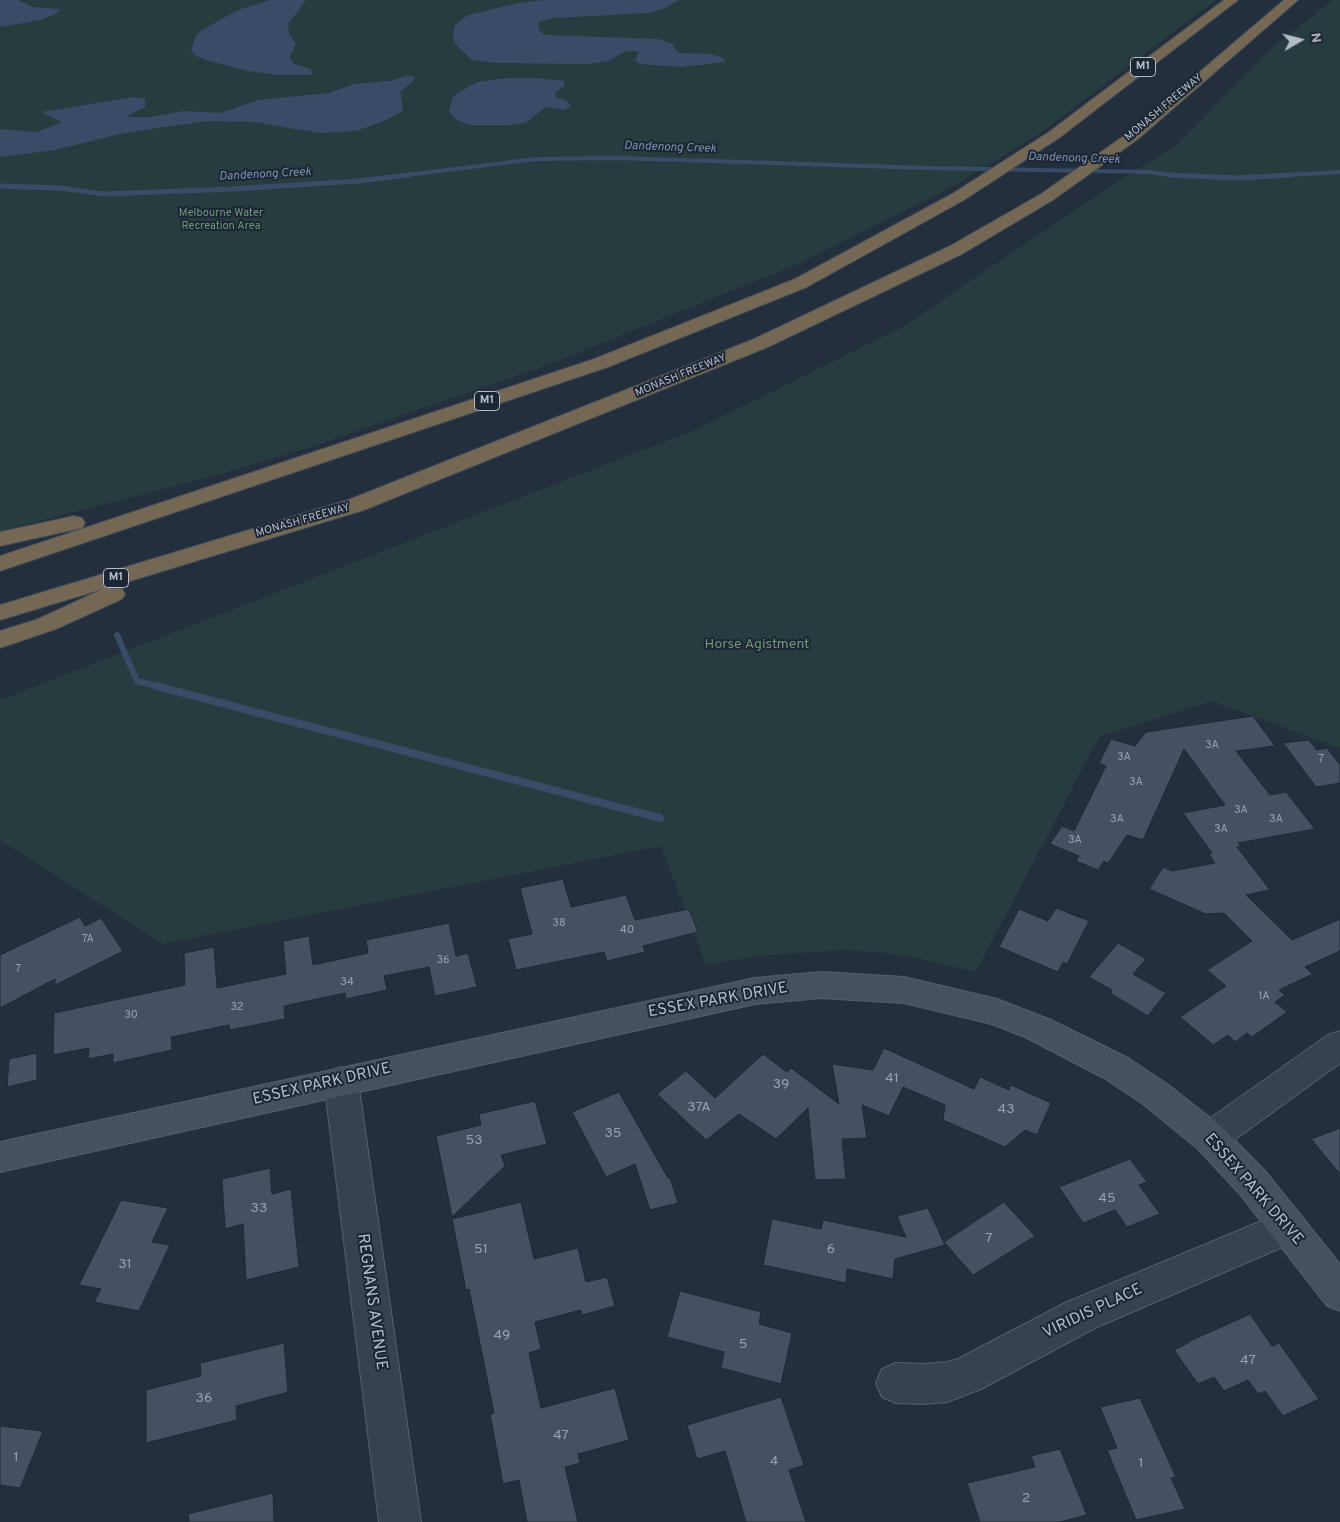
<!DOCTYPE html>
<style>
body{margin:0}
#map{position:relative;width:1340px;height:1522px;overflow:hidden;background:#242f3e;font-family:Overpass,sans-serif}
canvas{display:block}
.north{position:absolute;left:1275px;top:15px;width:50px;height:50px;-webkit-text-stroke:4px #1d2633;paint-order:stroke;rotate:82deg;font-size:14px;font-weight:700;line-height:20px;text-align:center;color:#b4bcc9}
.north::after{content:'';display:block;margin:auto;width:18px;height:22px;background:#b4bcc9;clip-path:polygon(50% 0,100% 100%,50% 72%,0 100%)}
</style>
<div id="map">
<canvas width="1340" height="1522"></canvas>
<div class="north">N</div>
</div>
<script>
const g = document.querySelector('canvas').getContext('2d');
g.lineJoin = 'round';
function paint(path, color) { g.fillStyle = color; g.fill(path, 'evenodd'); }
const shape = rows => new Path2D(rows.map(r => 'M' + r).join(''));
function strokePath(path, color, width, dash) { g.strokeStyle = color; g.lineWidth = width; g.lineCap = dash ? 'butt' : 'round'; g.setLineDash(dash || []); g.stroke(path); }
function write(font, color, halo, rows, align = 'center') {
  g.font = font + ' Overpass,sans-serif'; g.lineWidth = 4; g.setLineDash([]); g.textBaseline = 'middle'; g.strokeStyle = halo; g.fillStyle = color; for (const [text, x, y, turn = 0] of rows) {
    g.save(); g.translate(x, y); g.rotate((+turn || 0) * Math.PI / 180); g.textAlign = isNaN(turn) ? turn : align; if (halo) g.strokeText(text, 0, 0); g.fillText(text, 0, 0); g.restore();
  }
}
paint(shape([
 [0,0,1216,0,1039,134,950,188,798,264,553,363,305,449,203,479,0,531],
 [1333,0,1340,0,1340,748,1212,701,1099,737,976,972,921,959,878,952,843,950,758,956,706,965,661,846,163,944,0,840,0,700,692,431,901,328,1120,180,1177,145,1267,52]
]), '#263c3f');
paint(shape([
 [0,0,18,0,33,7,61,9,56,14,41,20,0,27],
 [270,0,306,0,288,24,289,34,296,44,289,57,294,64,311,69,312,75,277,75,248,71,206,60,196,56,191,50,196,36,202,30,238,10],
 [544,0,679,0,663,9,649,13,553,18,538,22,540,32,547,35,658,39,673,44,675,50,680,53,710,54,722,57,726,62,682,67,640,64,635,60,639,52,634,51,624,52,609,61,588,64,497,63,472,60,455,44,453,33,455,25,468,15,518,3],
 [407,76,412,76,415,79,400,92,403,108,401,112,384,121,356,131,319,133,253,122,206,121,124,133,55,150,0,157,0,129,36,132,60,123,60,121,41,112,134,97,145,99,145,107,126,117,152,117,183,111,220,113,258,100,329,93,354,84,389,81],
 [508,78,536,78,564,81,564,86,555,93,556,97,568,102,571,106,564,110,546,107,525,123,511,125,469,125,455,119,449,111,453,97,468,87,478,82]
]), '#394c67');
strokePath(shape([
 [399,176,536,159,619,158,928,168,1149,172,1178,176],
 [1269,176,1340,172]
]), '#394c67', 4);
strokePath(shape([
 [1169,175,1236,178,1291,175],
 [0,186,60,188,104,194,232,189,359,181,409,175]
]), '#394c67', 5);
strokePath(shape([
 [117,635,137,681,161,687]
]), '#394c67', 6);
strokePath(shape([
 [156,686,660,818]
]), '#394c67', 8);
const building = shape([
 [1253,716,1275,746,1236,751,1270,795,1286,792,1315,829,1238,843,1241,846,1237,847,1270,890,1246,895,1292,940,1340,919,1340,951,1305,967,1313,974,1279,990,1285,995,1275,1002,1287,1012,1252,1037,1247,1033,1235,1042,1228,1035,1213,1045,1180,1017,1226,986,1207,970,1252,941,1224,913,1206,914,1149,889,1163,867,1172,871,1215,863,1209,854,1212,853,1183,813,1225,805,1184,749,1143,840,1127,835,1108,863,1104,861,1098,870,1076,861,1079,856,1050,844,1062,826,1074,831,1106,766,1099,763,1111,739,1135,746,1146,732,1253,716],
 [1309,740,1317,750,1327,748,1340,765,1340,783,1316,787,1283,743,1309,740],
 [563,879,571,907,626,895,635,920,689,909,698,932,643,946,645,952,607,961,604,952,516,970,508,939,532,934,520,888,563,879],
 [1056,908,1089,921,1067,964,1063,962,1058,972,999,947,1019,909,1048,921,1056,908],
 [80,917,85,926,101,918,123,951,55,985,55,979,0,1008,0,955,80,917],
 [449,923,456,956,468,953,477,987,435,996,429,967,384,976,387,990,346,999,345,993,284,1006,285,1019,230,1030,229,1025,171,1037,172,1050,113,1063,113,1054,88,1059,89,1048,53,1055,54,1013,185,985,184,953,214,947,217,988,286,974,283,941,309,936,313,965,368,953,366,940,449,923],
 [1118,943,1146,959,1133,974,1166,993,1148,1016,1110,993,1112,990,1089,977,1118,943],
 [884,1048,974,1089,980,1077,1009,1090,1011,1085,1051,1103,1037,1135,1025,1130,1005,1147,943,1120,945,1105,903,1087,889,1116,862,1105,867,1138,842,1139,846,1179,815,1180,808,1108,776,1139,739,1114,706,1140,657,1094,686,1071,715,1098,763,1054,787,1072,791,1068,839,1104,832,1064,873,1070,884,1048],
 [37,1053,37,1080,7,1087,9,1059,37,1053],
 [619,1092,668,1178,670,1178,678,1203,650,1210,635,1164,606,1177,572,1112,619,1092],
 [535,1101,547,1144,501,1155,505,1166,452,1217,436,1136,481,1125,479,1114,535,1101],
 [1340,1128,1340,1174,1311,1139,1340,1128],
 [1130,1159,1147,1182,1139,1185,1160,1214,1127,1227,1115,1210,1083,1223,1059,1187,1130,1159],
 [270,1168,272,1194,291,1189,299,1267,246,1280,243,1224,225,1229,222,1179,270,1168],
 [121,1200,168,1208,152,1242,170,1245,139,1311,94,1302,101,1289,79,1285,121,1200],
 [521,1202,534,1259,578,1248,586,1282,607,1277,615,1306,582,1315,581,1310,535,1322,541,1349,529,1353,541,1408,615,1388,629,1440,578,1454,580,1463,565,1467,578,1522,527,1522,519,1480,503,1484,490,1414,494,1413,469,1289,466,1290,452,1219,521,1202],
 [1004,1202,1035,1236,973,1275,944,1242,1004,1202],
 [928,1208,945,1245,895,1259,893,1279,847,1269,846,1283,763,1265,772,1219,821,1229,823,1220,906,1237,897,1216,928,1208],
 [680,1291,761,1312,759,1324,792,1333,781,1384,721,1368,724,1352,667,1337,680,1291],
 [1250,1314,1272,1346,1279,1343,1319,1399,1283,1416,1265,1391,1258,1394,1248,1380,1224,1391,1214,1377,1198,1384,1174,1350,1190,1342,1190,1341,1250,1314],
 [284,1343,288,1392,236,1406,237,1420,146,1443,146,1390,201,1376,200,1363,284,1343],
 [781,1397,804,1465,789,1470,806,1522,746,1522,725,1451,697,1459,687,1425,781,1397],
 [1140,1398,1176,1477,1171,1478,1185,1509,1136,1520,1107,1450,1117,1448,1100,1407,1140,1398],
 [0,1426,43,1431,20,1488,0,1485,0,1426],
 [1060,1449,1087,1515,1060,1522,980,1522,967,1483,1035,1467,1031,1456,1060,1449],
 [273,1493,274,1522,189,1522,188,1514,273,1493]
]);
paint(building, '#455162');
strokePath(building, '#1f2835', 1);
const street = shape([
 [1340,1031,1340,1063,1222,1149,1210,1153,1198,1149,1193,1138,1198,1127,1328,1035,1340,1031],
 [341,1067,353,1071,358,1081,421,1522,379,1522,324,1081,329,1071,341,1067],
 [1288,1210,1301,1215,1306,1227,1301,1239,1095,1328,981,1389,947,1402,924,1404,896,1403,882,1397,876,1383,882,1369,896,1363,924,1364,947,1362,958,1359,1067,1302,1288,1210]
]);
const secondary = shape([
 [821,972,904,977,997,999,1051,1020,1128,1058,1167,1084,1222,1127,1265,1171,1340,1264,1340,1311,1327,1306,1239,1193,1198,1149,1143,1104,1104,1078,1027,1038,992,1024,904,1003,821,998,755,1004,0,1172,0,1142,755,978,821,972]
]);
const highway = shape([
 [1224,0,1238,0,1059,138,964,200,807,287,608,367,0,571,0,556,594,359,795,279,952,194,1049,132,1224,0],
 [1284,0,1298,0,1138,139,1053,200,962,254,768,347,364,510,107,588,122,589,125,594,122,599,56,629,0,648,0,631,38,619,103,589,0,620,0,605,348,500,754,339,950,246,1041,194,1128,133,1284,0],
 [74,516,82,518,85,523,82,528,0,546,0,532,74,516]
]);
strokePath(street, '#565f6c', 2);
strokePath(secondary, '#565f6c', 2);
strokePath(highway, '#434c59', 2);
paint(street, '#38414e');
paint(secondary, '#465061');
paint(highway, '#746855');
write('11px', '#b4bcc9', '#1d2633', [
 ["MONASH FREEWAY",1164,108,-40],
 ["MONASH FREEWAY",681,376,-22],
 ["MONASH FREEWAY",303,521,-16]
]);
write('11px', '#6b9a76', '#1d2633', [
 ["Melbourne Water",221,214],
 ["Recreation Area",221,227]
]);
write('11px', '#98a1af', null, [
 ["3A",1212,746],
 ["3A",1124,758],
 ["7",1321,760],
 ["3A",1136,783],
 ["3A",1241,811],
 ["3A",1117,820],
 ["3A",1276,820],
 ["3A",1221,830],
 ["3A",1075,841],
 ["38",559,924],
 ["40",627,931],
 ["7A",88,940],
 ["36",443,961],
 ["7",18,970],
 ["34",347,983],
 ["1A",1264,997],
 ["32",237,1008],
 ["30",131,1016]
]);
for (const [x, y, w] of [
 [1143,67,25],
 [487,401,25],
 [116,578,25]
]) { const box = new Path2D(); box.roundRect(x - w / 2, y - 9.5, w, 19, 4); g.fillStyle = '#1d2633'; g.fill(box); strokePath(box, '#b4bcc9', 1); }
write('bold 12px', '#b4bcc9', null, [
 ["M1",1143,67],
 ["M1",487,401],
 ["M1",116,578]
]);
write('italic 12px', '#7c92b1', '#1d2633', [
 ["Dandenong Creek",670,148,2],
 ["Dandenong Creek",1074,159,2],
 ["Dandenong Creek",265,175,-3]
]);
write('14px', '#6b9a76', '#1d2633', [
 ["Horse Agistment",757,645]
]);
write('14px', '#98a1af', null, [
 ["41",892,1079],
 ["39",781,1085],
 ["37A",699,1108],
 ["43",1006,1110],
 ["35",613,1134],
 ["53",474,1141],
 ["45",1107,1199],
 ["33",259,1209],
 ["7",989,1239],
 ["51",481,1250],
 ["6",831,1250],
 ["31",125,1265],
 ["49",502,1336],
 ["5",743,1345],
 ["47",1248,1361],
 ["36",204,1399],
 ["47",561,1436],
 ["1",16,1458],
 ["4",774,1462],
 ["1",1141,1464],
 ["2",1026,1499]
]);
write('16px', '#b4bcc9', '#1d2633', [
 ["ESSEX PARK DRIVE",718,1001,-10],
 ["ESSEX PARK DRIVE",322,1085,-13],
 ["ESSEX PARK DRIVE",1253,1190,49],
 ["REGNANS AVENUE",371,1302,82],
 ["VIRIDIS PLACE",1093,1312,-25]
]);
</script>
